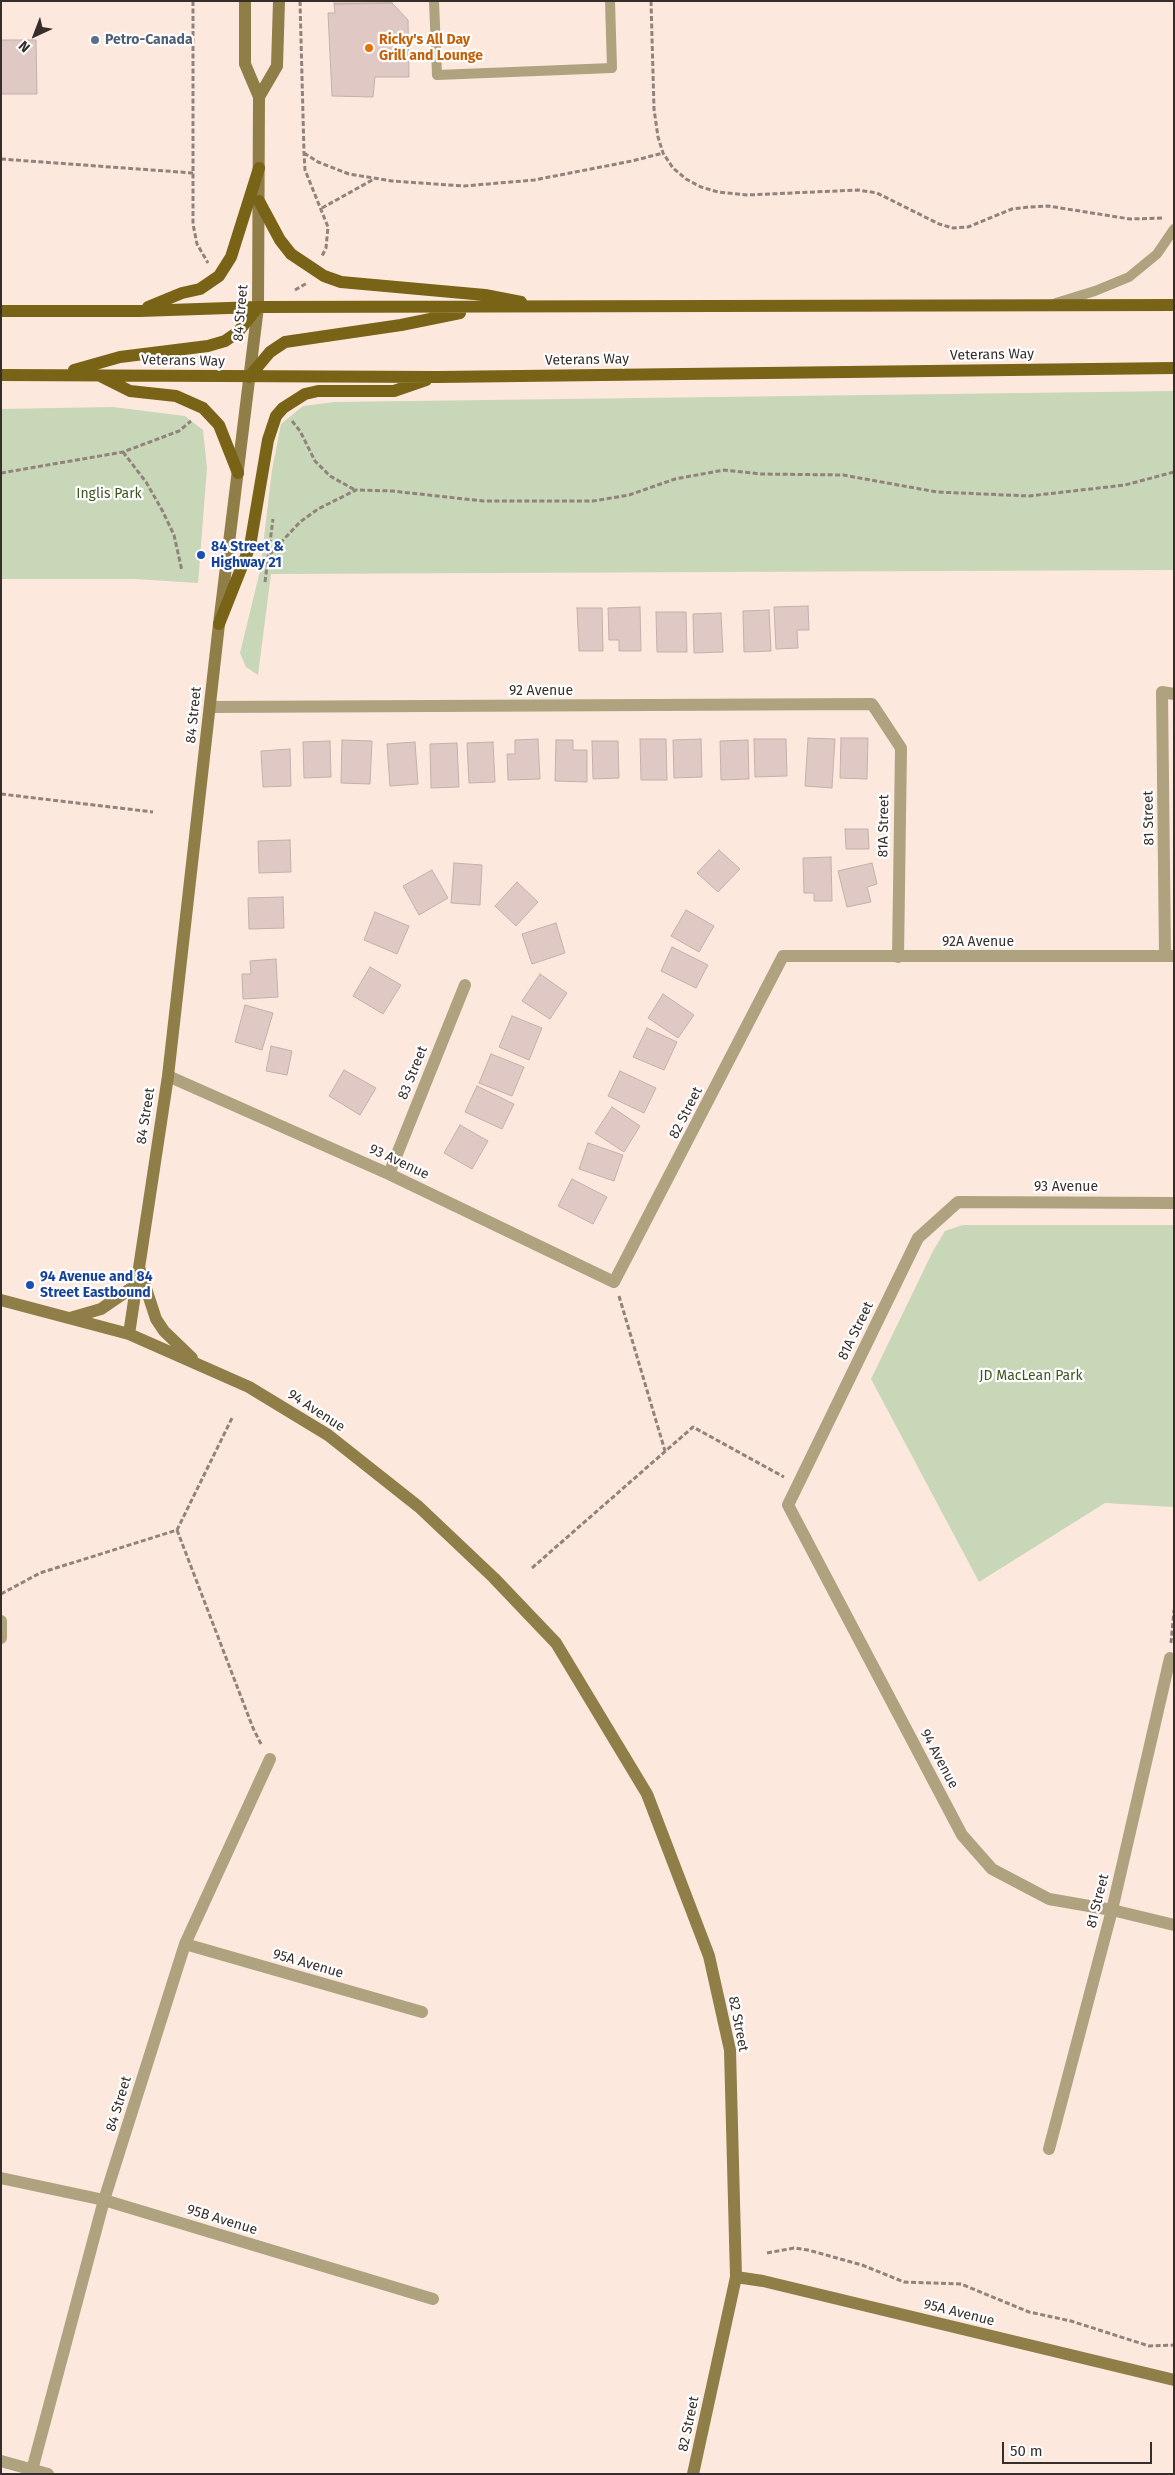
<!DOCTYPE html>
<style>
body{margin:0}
#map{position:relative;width:1175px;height:2475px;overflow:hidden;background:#fde8de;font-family:"Fira Sans",sans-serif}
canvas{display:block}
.frame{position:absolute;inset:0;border:2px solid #362e2a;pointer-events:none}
.north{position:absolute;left:10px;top:10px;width:50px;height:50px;-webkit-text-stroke:4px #fff;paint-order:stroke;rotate:223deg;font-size:14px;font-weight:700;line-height:20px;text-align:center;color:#362e2a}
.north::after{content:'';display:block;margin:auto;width:18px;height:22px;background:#362e2a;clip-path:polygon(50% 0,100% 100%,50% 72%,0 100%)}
.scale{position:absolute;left:1002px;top:2442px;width:150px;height:22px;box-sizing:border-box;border:2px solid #362e2a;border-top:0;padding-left:6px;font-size:15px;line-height:18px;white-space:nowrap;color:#362e2a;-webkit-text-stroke:4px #fff;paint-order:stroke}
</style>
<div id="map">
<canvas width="1175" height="2475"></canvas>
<div class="frame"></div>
<div class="north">N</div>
<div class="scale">50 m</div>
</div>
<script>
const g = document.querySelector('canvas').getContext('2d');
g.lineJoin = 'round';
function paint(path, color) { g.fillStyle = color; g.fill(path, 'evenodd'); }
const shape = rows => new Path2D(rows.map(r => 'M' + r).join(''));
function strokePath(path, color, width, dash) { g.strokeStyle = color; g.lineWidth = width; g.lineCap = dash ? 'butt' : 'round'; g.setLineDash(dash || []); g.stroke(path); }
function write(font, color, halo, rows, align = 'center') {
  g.font = font + ' "Fira Sans",sans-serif'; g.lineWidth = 4.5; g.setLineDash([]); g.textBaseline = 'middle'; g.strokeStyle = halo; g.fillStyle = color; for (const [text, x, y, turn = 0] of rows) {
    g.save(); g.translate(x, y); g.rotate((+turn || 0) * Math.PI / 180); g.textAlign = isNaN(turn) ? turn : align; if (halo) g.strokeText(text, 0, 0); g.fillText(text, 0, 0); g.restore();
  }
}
paint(shape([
 [1174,391,1174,570,271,574,258,675,246,667,240,653,260,571,272,470,281,424,303,406,335,402],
 [113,407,185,416,203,430,207,468,198,583,135,579,1,579,1,409],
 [963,1225,1174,1225,1174,1507,1105,1503,979,1582,871,1379,933,1251,945,1231]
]), '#c8d7b7');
const building = shape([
 [334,1,392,1,392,3,334,4,334,1],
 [392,3,408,20,409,77,375,77,373,97,332,96,328,13,335,13,334,4,392,3],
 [1,40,36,40,37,94,1,94,1,40],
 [808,606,809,630,797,630,798,648,776,649,774,607,808,606],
 [640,607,641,651,619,651,619,640,609,640,608,608,640,607],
 [577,608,602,608,603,651,579,651,577,608],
 [769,610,771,651,744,652,743,611,769,610],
 [656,612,686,612,687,652,657,652,656,612],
 [721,613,723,652,694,653,693,614,721,613],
 [808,738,835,739,832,788,805,786,808,738],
 [841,738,868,738,867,779,840,778,841,738],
 [538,739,540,779,508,780,507,754,515,754,515,740,538,739],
 [640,739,666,739,667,780,641,780,640,739],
 [701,739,702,777,674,778,673,740,701,739],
 [754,739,786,739,787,776,755,777,754,739],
 [342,740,372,741,370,784,341,783,342,740],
 [556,740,573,740,573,750,587,750,587,782,555,781,556,740],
 [748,740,749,779,721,780,720,741,748,740],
 [330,741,331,777,304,778,303,742,330,741],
 [592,741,618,741,619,778,593,779,592,741],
 [415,742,418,784,390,786,387,744,415,742],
 [493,742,495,782,469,783,467,743,493,742],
 [457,743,459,787,431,788,430,744,457,743],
 [290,749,291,786,263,787,261,751,290,749],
 [845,829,868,829,869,849,846,849,845,829],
 [290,840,291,872,259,873,258,841,290,840],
 [719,850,740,869,718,892,697,873,719,850],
 [831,857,832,901,814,901,814,893,804,893,803,858,831,857],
 [454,863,482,865,480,905,451,903,454,863],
 [872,863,877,884,867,887,871,902,847,907,838,871,872,863],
 [432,870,448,898,419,915,403,886,432,870],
 [517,882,538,902,516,926,495,906,517,882],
 [283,897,284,928,249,929,248,898,283,897],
 [686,910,714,926,699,952,671,936,686,910],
 [375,912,409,926,397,954,364,940,375,912],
 [556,923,565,953,532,964,522,934,556,923],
 [672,947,708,965,696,988,661,971,672,947],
 [276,959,278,997,243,999,242,974,251,974,250,961,276,959],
 [370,967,401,985,383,1014,353,996,370,967],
 [540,974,567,993,550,1019,522,1001,540,974],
 [663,994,694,1015,678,1038,648,1018,663,994],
 [245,1005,273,1013,262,1050,235,1042,245,1005],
 [512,1016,542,1028,529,1060,499,1047,512,1016],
 [647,1028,677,1042,664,1070,633,1057,647,1028],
 [271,1046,292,1051,287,1075,266,1071,271,1046],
 [491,1054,524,1067,512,1096,479,1083,491,1054],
 [344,1070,376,1088,360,1115,329,1096,344,1070],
 [620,1071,656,1088,644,1113,608,1096,620,1071],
 [477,1086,514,1104,502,1129,465,1112,477,1086],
 [612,1107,640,1126,624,1152,595,1133,612,1107],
 [460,1125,488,1141,472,1169,444,1153,460,1125],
 [588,1143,623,1155,614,1181,579,1169,588,1143],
 [572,1179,607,1197,593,1224,558,1206,572,1179]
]);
paint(building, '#e0c9c5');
strokePath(building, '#c5afab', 1);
strokePath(shape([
 [193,1,193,224,197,244,208,263],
 [300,1,304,153,305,170,328,227,326,248,322,256],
 [651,1,654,109,658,137,663,153,673,168,686,179,701,187,718,192,747,195,858,190,877,193,939,224,953,228,968,227,1012,209,1029,207,1048,206,1130,219,1163,218],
 [304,153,318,162,349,174,392,181,464,186,534,180,632,161,663,153],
 [1,159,193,173],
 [322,208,374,179],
 [295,290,307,283],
 [292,421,300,431,315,461,330,476,355,490],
 [123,452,146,482,162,510,174,535,182,571],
 [1,473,123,452,179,431,191,421],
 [270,554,300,522,318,509,356,490,392,491,483,501,593,501,629,495,675,479,724,470,761,474,843,475,937,492,1029,496,1125,485,1174,472],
 [265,582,273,519],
 [1,794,153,812],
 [619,1296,665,1451],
 [177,1530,253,1728,262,1746],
 [532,1568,693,1427,784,1477],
 [1,1594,40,1573,177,1530,233,1416],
 [1171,1643,1174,1610],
 [767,2253,794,2248,808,2250,862,2265,904,2282,961,2284,1029,2312,1071,2321,1149,2346,1174,2345]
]), '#91837c', 3, [5, 2.5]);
strokePath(shape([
 [434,1,437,75,612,68,610,1],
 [1056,303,1095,291,1129,277,1157,254,1174,229]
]), '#aea27f', 10);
strokePath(shape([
 [210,707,872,704,901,748,898,957],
 [1165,956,1162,692,1174,694],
 [168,1076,389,1174,614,1282,783,956,1174,956],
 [389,1174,465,985],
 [1174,1203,958,1202,918,1238,788,1505,962,1835,992,1869,1049,1899,1112,1910,1174,1925],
 [1,1621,1,1638],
 [185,1944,422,2012],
 [1049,2149,1112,1910,1170,1658],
 [1,2178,104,2200,433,2299],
 [1,2461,48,2474],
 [32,2470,104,2200,185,1944,270,1759]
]), '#aea27f', 12);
strokePath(shape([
 [259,97,277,66,279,1],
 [140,1270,156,1319,164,1331,192,1358],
 [1,1300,129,1334,249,1387,328,1435,419,1507,494,1578,556,1643,647,1794,709,1956,730,2050,736,2277,693,2474],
 [70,1318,101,1309,136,1285],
 [129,1334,168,1076,219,624,258,307,259,97,245,64,245,1],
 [736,2277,763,2281,1174,2380]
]), '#8f7e48', 12);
strokePath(shape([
 [259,201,280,240,291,254,324,276,341,282,485,295,521,302],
 [148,307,182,293,200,289,219,276,231,257,259,168],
 [1,311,140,311,258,307,1174,305],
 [74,370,120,357,208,346,225,341,238,332,258,307],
 [1,375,438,377,1174,368],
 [100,376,130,391,176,396,203,408,219,425,238,473],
 [249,377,270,352,285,342,401,325,460,313],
 [219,624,250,546,268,440,276,416,283,408,305,394,318,391,394,391,426,380]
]), '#796317', 12);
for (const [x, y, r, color] of [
 [95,40,5,"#5c6f8a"],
 [369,48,5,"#e8710a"],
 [201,555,5,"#1a4fb4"],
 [30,1285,5,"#1a4fb4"]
]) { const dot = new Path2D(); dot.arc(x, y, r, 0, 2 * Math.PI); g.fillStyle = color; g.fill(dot); strokePath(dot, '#fff', 2); }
write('bold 14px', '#4e5e75', '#fff', [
 ["Petro-Canada",105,40]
], 'left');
write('bold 14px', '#c56008', '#fff', [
 ["Ricky's All Day",379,40],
 ["Grill and Lounge",379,56]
], 'left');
write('14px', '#362e2a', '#fff', [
 ["84 Street",241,313,-85],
 ["Veterans Way",992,355,-1],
 ["Veterans Way",587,360,-1],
 ["Veterans Way",183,361,1],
 ["92 Avenue",541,691],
 ["84 Street",194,715,-84],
 ["81 Street",1149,818,-91],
 ["81A Street",884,826,-89],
 ["92A Avenue",978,942],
 ["83 Street",413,1073,-68],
 ["82 Street",686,1113,-63],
 ["84 Street",146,1116,-81],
 ["93 Avenue",399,1162,25],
 ["93 Avenue",1066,1187],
 ["81A Street",856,1331,-64],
 ["94 Avenue",316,1411,33],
 ["94 Avenue",939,1759,62],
 ["81 Street",1098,1901,-76],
 ["95A Avenue",308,1964,16],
 ["82 Street",738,2024,79],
 ["84 Street",119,2104,-73],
 ["95B Avenue",222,2220,17],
 ["95A Avenue",959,2313,14],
 ["82 Street",689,2424,-78]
]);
write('14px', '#3f5521', '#fff', [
 ["Inglis Park",109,494],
 ["JD MacLean Park",1031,1376]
]);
write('bold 14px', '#164399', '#fff', [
 ["84 Street &",211,547],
 ["Highway 21",211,563],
 ["94 Avenue and 84",40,1277],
 ["Street Eastbound",40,1293]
], 'left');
</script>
